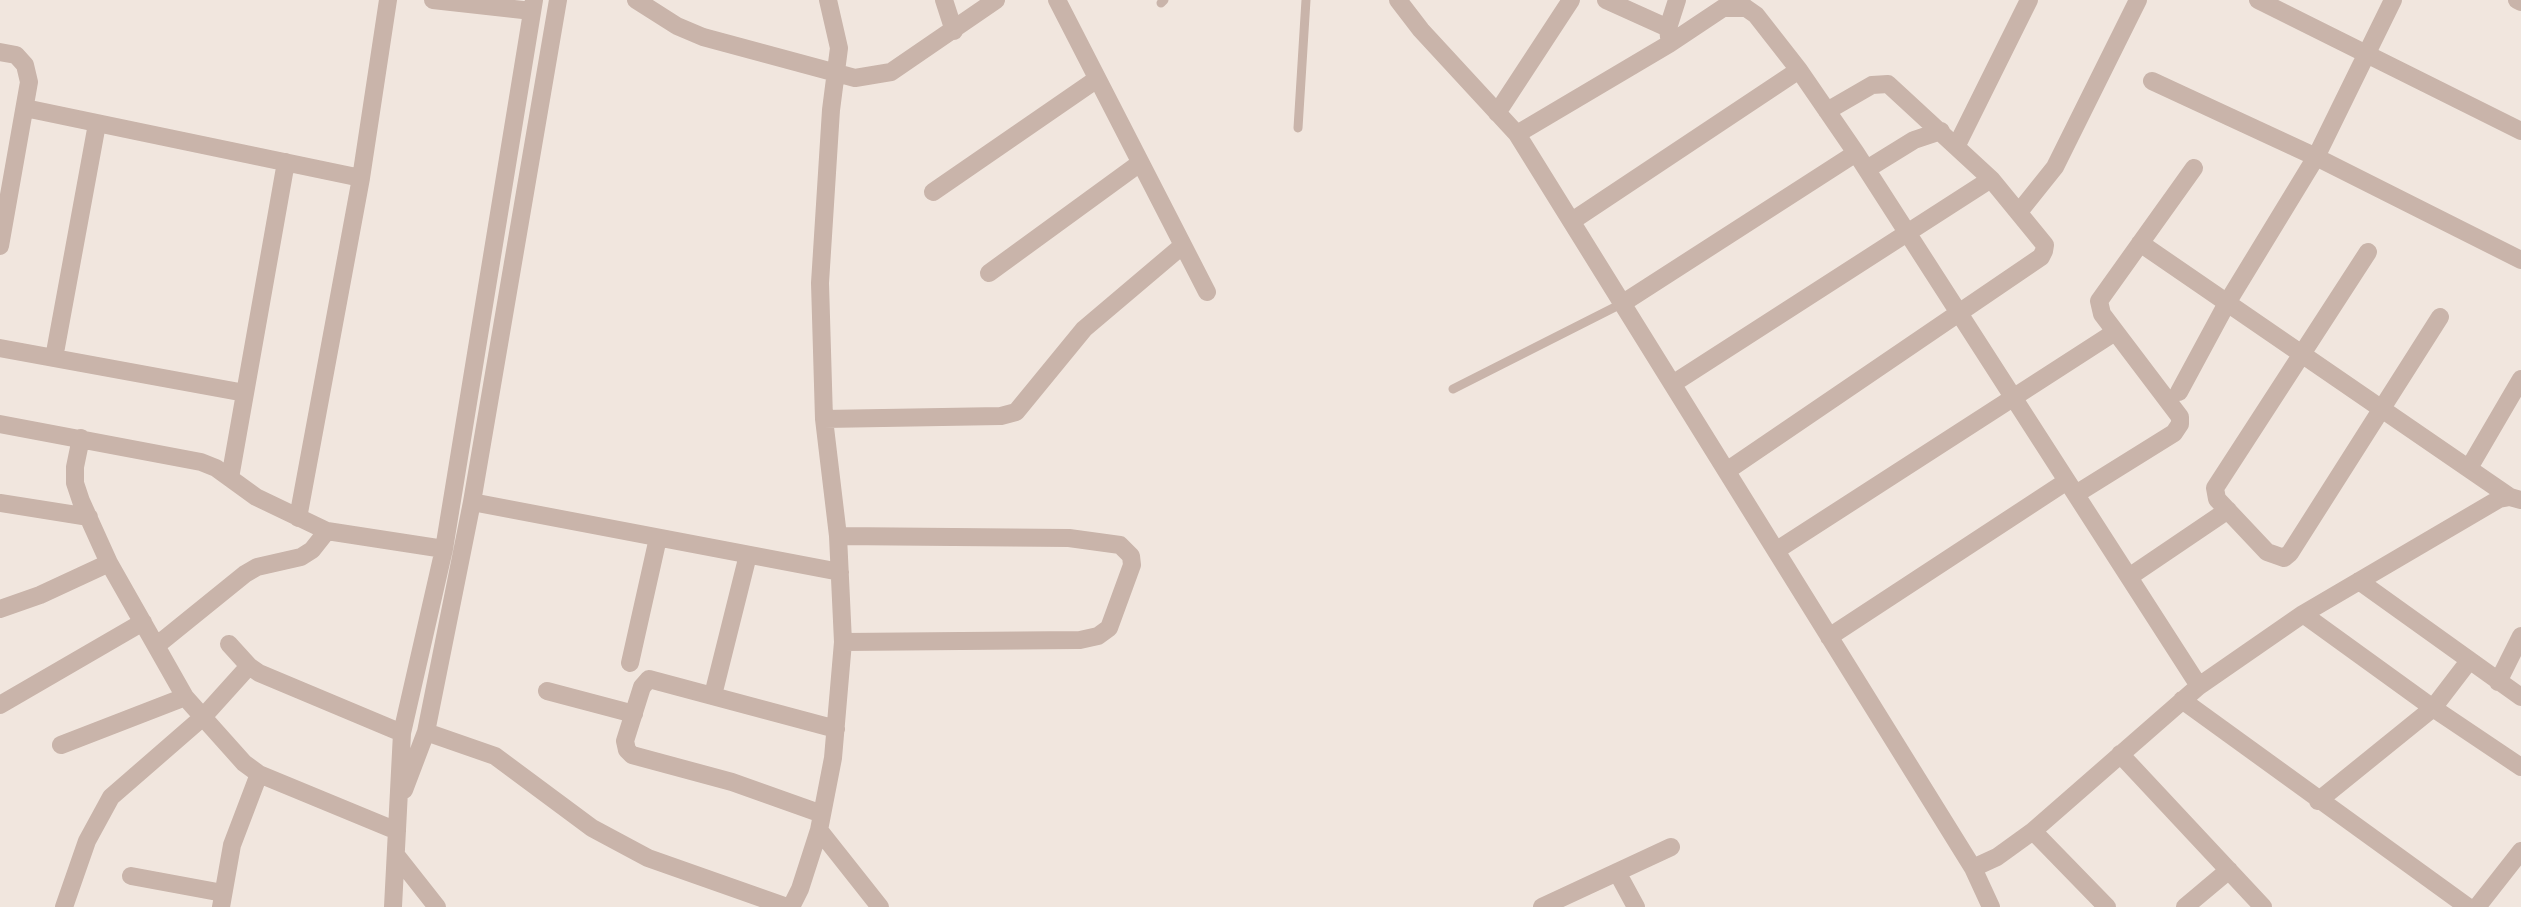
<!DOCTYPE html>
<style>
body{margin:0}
canvas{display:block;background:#f1e6de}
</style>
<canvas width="2521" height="907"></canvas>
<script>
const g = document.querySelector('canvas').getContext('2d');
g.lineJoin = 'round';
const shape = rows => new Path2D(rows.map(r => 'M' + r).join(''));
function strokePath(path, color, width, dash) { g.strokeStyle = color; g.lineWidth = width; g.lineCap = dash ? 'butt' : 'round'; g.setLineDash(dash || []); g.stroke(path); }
strokePath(shape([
 [1161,3,1164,0],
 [1298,128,1306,0],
 [1453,389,1623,303]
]), '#c9b4aa', 9);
strokePath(shape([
 [433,0,532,11],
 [636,0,677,26,703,37,855,78,891,72,996,0],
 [944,0,954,31],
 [1057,0,1207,292],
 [1398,0,1421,30,1517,134,1973,868,1991,907],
 [1606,0,1668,28],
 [2258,0,2521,131],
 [2517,0,2521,2],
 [1669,37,1668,28,1677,0],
 [0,52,16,55,25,65,29,82,0,246],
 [2152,81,2316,157,2521,260],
 [25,108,361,178],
 [1497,113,1571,0],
 [1517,134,1669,44,1723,8,1746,8,1756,15,1799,70,1856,153,2199,686],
 [1957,145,2029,0],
 [1867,169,1914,140,1941,131],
 [933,192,1097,79],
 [2019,212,2055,167,2138,0],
 [1572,221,1799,70],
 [2140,243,2510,497],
 [2368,252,2215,488,2217,499,2267,552,2284,558,2290,553,2440,317],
 [989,273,1140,163],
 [1623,303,1856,153],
 [0,348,245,393],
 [54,358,97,124],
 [1674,383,1991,179],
 [2179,392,2227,303,2316,157,2393,0],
 [824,419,1001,416,1016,412,1084,329,1182,246],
 [0,424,201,462,216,468,256,497,327,531,444,549],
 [81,438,75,467,75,483,81,501,109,563,185,697,244,763,259,774,397,831],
 [2469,468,2521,379],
 [1728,470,2041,257,2044,251,2045,245,1991,179,1888,84,1872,85,1827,111],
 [230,478,286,162],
 [2076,494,2174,433,2180,424,2180,417,2102,314,2099,301,2194,168],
 [472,502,840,572],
 [0,503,89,517],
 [298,518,361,178,388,0],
 [838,536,1069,538,1120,545,1131,556,1132,565,1109,628,1098,636,1080,640,843,642],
 [1777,550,2115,332],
 [2129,577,2228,510],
 [2359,581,2521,697],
 [0,609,40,595,109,563],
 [2303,614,2433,708,2521,767],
 [1829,637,2067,481],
 [229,644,249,666,259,673,402,733],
 [156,646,245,574,257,567,301,557,312,550,327,531],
 [630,663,658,538],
 [2498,682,2521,636],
 [547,691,634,714],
 [713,695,748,555],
 [2182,700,2468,907],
 [0,705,143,622],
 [426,732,495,756,592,828,648,858,787,907],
 [61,745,185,697],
 [2120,754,2263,907],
 [404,790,426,732,472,502,558,0],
 [2318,801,2433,708,2469,661],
 [822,814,732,782,632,755,627,750,625,741,642,687,649,679,836,729],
 [819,830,880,907],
 [2033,831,2107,907],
 [396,855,437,907],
 [1973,868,1997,857,2033,831,2199,686,2303,614,2499,499,2510,497,2521,500],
 [1617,872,1636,907],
 [131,876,223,893],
 [64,907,87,841,111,797,203,717,249,666],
 [221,907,232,845,259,774],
 [393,907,402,733,444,549,534,0],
 [791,907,800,889,819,830,833,758,843,642,838,536,824,419,820,283,831,110,839,48,828,0],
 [1542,907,1671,847],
 [2185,907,2229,870],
 [2477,907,2521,851]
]), '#c9b4aa', 18);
</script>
